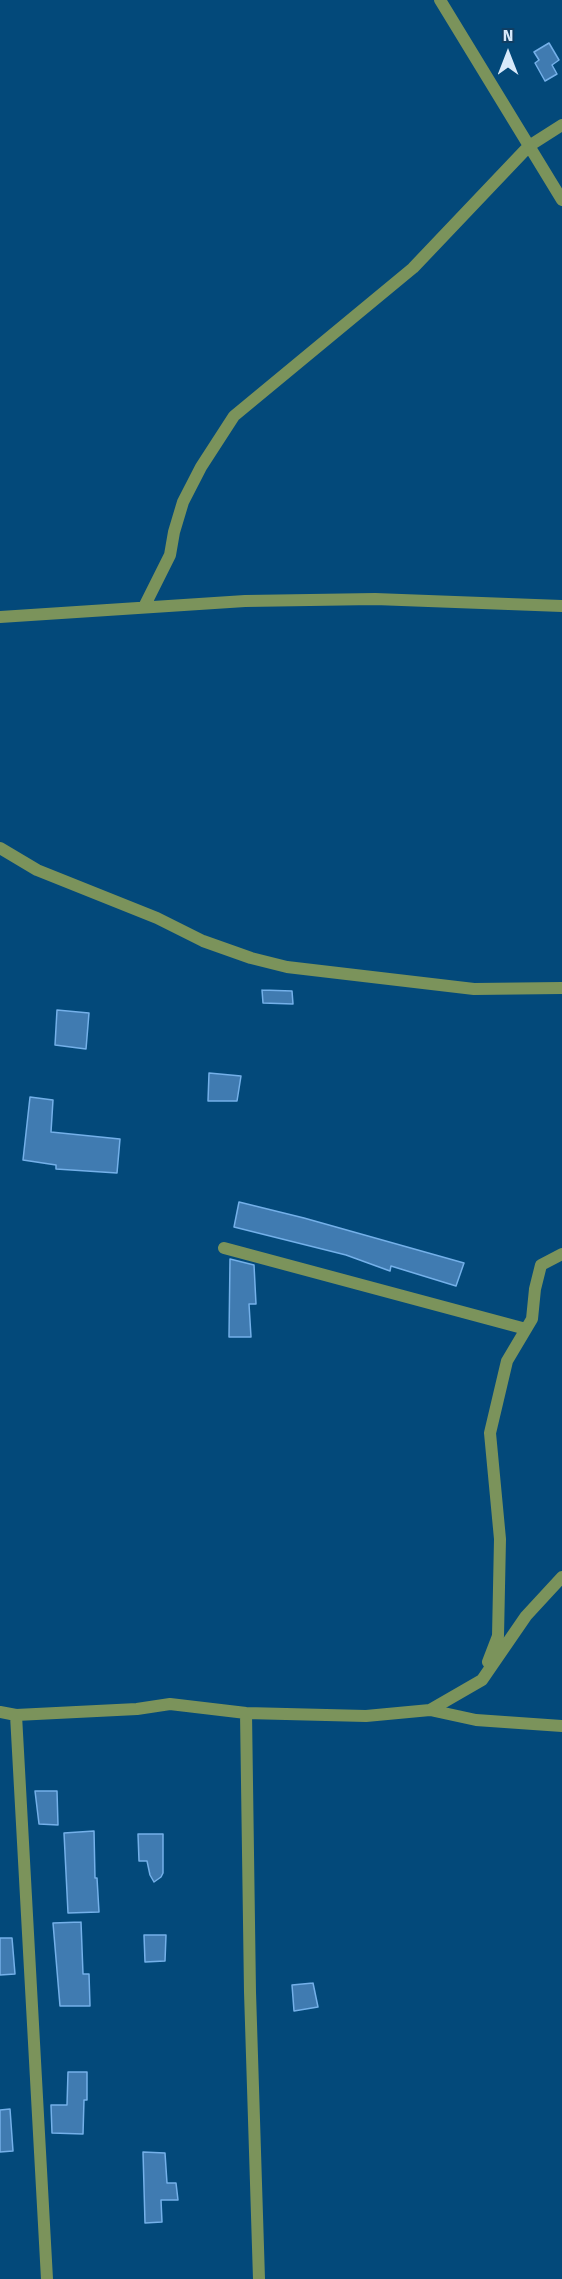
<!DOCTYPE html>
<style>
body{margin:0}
#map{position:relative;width:562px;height:2279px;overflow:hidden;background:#03497a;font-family:"Fira Sans",sans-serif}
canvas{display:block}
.north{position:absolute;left:478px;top:24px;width:60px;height:60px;-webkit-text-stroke:4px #0f3e64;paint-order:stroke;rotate:0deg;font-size:16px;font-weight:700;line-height:24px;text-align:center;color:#d7e9fb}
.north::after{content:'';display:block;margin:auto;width:21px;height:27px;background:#d7e9fb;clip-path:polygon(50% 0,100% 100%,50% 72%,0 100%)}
</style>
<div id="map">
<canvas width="562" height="2279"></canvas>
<div class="north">N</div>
</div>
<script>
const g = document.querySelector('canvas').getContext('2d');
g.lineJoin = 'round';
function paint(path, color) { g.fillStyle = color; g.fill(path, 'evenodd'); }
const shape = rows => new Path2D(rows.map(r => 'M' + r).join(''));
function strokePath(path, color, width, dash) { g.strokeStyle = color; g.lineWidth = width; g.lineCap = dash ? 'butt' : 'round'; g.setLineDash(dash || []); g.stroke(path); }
const building = shape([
 [549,43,559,60,552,65,557,74,545,81,535,63,539,60,534,52,549,43],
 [262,990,292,991,293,1004,263,1003,262,990],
 [57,1010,89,1013,86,1049,55,1045,57,1010],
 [209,1073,241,1076,237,1101,208,1101,209,1073],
 [30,1097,53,1100,51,1132,120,1139,117,1173,56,1169,56,1165,23,1160,30,1097],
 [239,1202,304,1218,464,1263,456,1286,391,1266,390,1271,346,1255,234,1227,239,1202],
 [230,1259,254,1265,256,1304,249,1304,251,1337,229,1337,230,1259],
 [35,1791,57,1791,58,1825,39,1824,35,1791],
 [94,1831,95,1878,97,1878,99,1912,68,1913,64,1833,94,1831],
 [138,1834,163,1834,163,1873,161,1877,154,1882,150,1875,147,1861,139,1861,138,1834],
 [81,1922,83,1974,89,1974,90,2006,60,2006,53,1923,81,1922],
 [144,1935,166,1935,165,1961,145,1962,144,1935],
 [0,1938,12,1938,15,1974,0,1975,0,1938],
 [313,1983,318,2007,294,2011,292,1985,313,1983],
 [68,2072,87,2072,87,2100,84,2100,83,2134,52,2133,51,2105,67,2105,68,2072],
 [10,2109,13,2151,0,2152,0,2110,10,2109],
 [143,2152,165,2153,167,2183,176,2183,178,2200,161,2200,162,2222,145,2223,143,2152]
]);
paint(building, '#407bb1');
strokePath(building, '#74b0e9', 1.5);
strokePath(shape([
 [440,0,562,200],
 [144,607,170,555,174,532,183,502,201,467,234,416,413,268,529,146,562,125],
 [0,617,245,601,375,599,562,606],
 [0,848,37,870,157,918,203,941,251,958,287,967,474,989,562,988],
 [224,1248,526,1329],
 [488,1662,498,1636,500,1539,490,1433,507,1361,532,1319,535,1289,541,1265,562,1254],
 [430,1710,476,1720,562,1726],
 [0,1712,16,1715,137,1709,170,1704,246,1713,366,1716,430,1710,482,1680,526,1616,562,1577],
 [246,1713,250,1992,259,2279],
 [16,1715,47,2279]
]), '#7b935b', 12);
</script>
